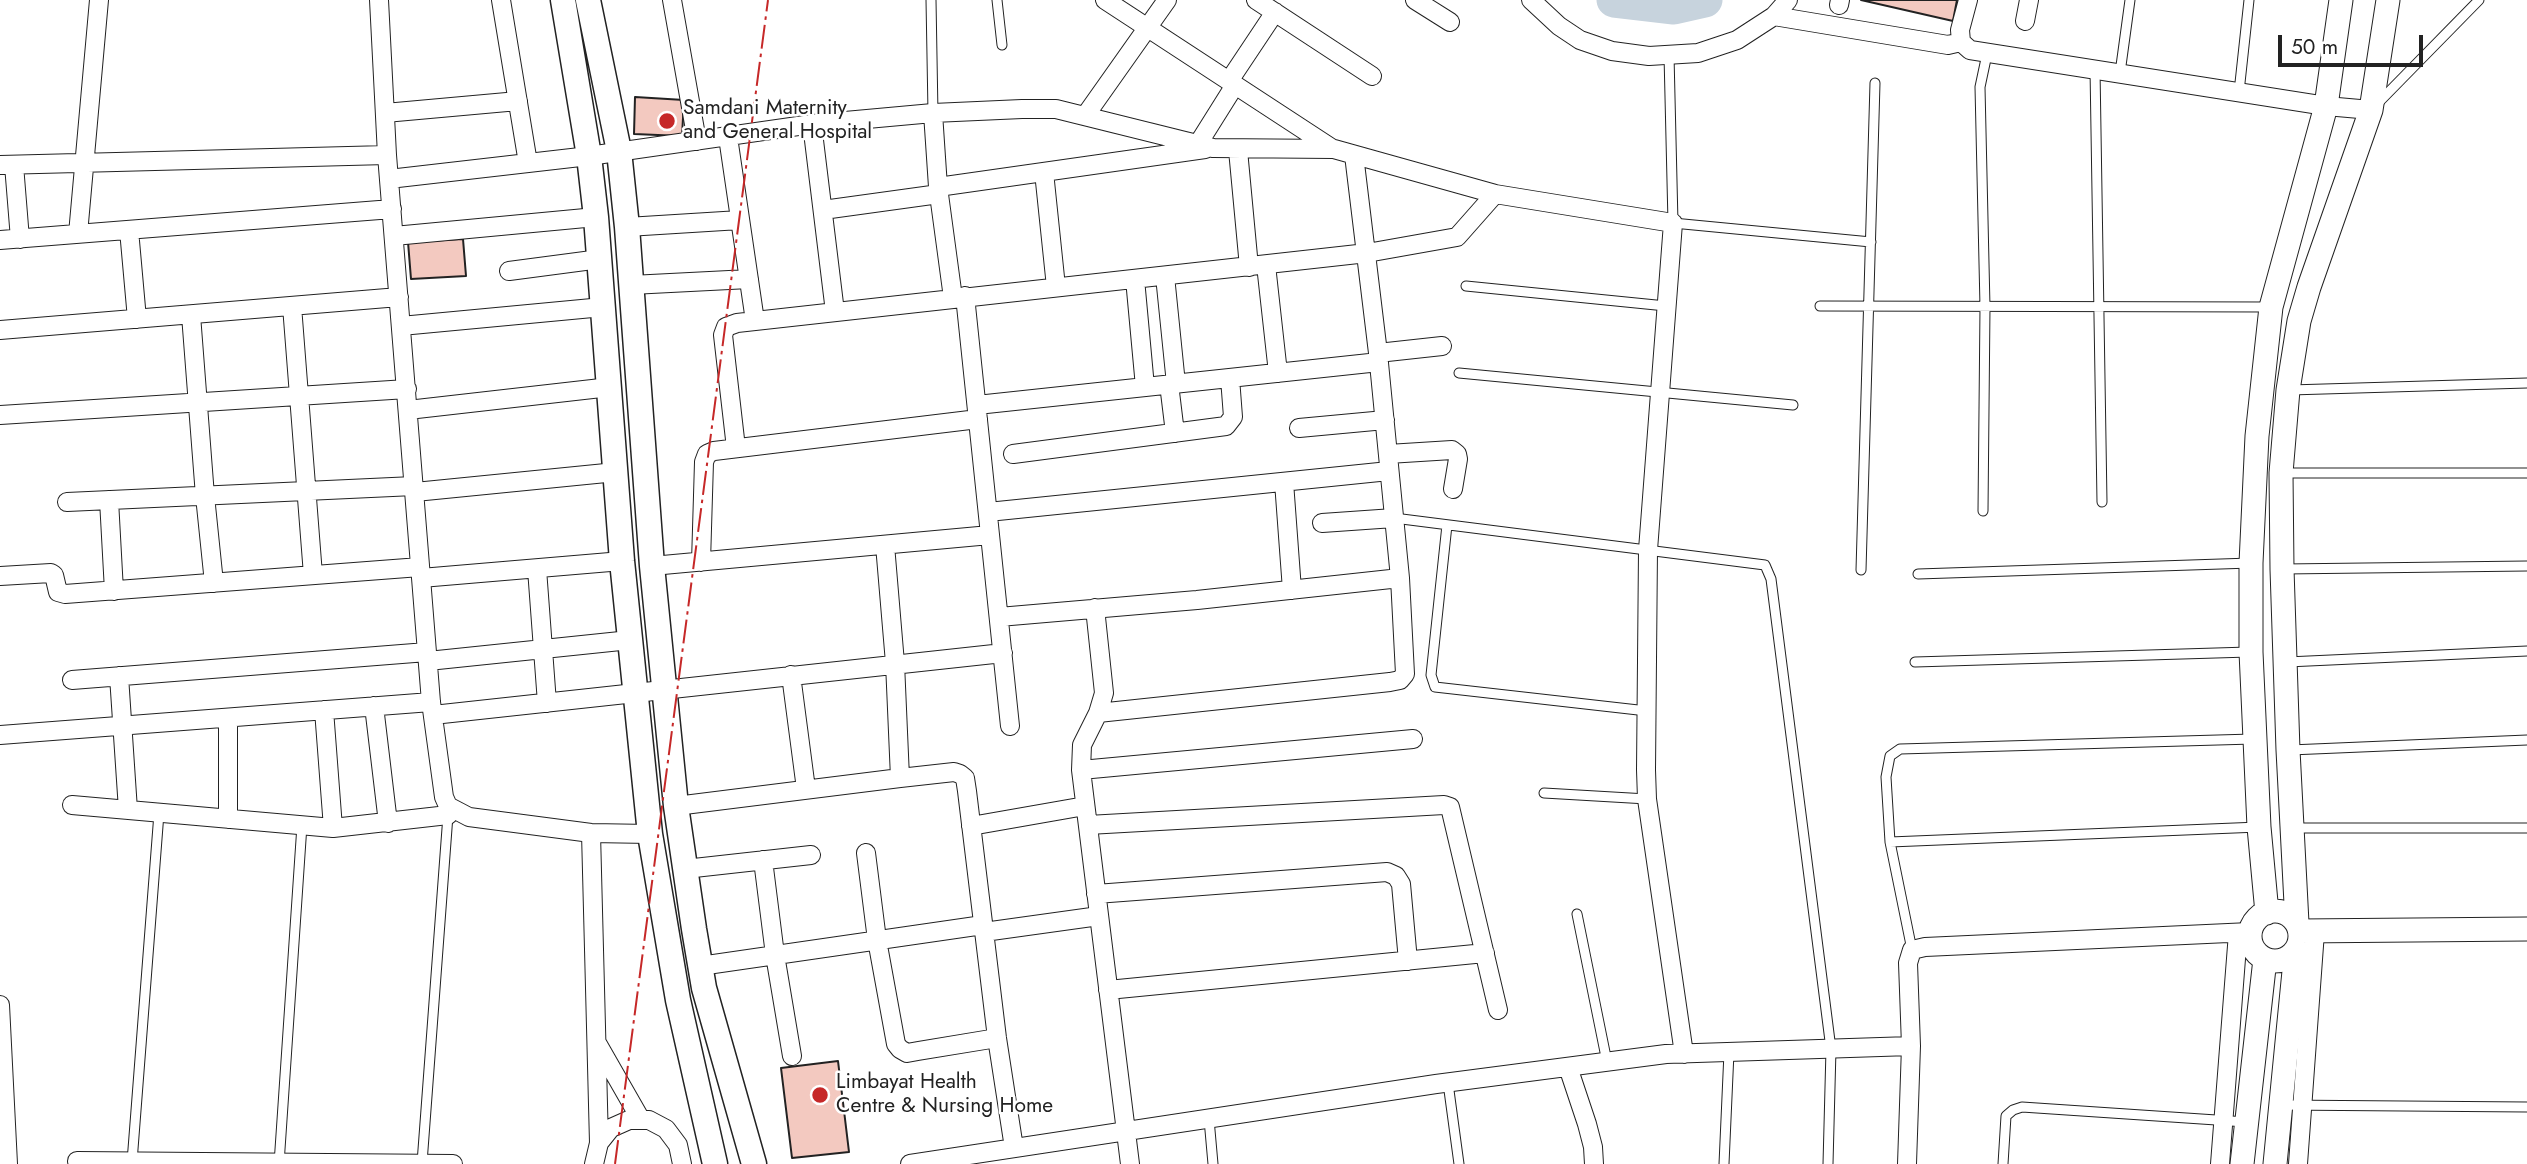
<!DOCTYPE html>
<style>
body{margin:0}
#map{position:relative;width:2527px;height:1164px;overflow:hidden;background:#fff;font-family:Jost,sans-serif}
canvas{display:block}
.scale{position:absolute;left:2278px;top:35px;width:145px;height:32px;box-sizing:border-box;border:4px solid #222;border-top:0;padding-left:9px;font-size:21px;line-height:24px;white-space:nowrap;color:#222;-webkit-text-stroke:5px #fff;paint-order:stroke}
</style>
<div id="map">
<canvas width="2527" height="1164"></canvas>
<div class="scale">50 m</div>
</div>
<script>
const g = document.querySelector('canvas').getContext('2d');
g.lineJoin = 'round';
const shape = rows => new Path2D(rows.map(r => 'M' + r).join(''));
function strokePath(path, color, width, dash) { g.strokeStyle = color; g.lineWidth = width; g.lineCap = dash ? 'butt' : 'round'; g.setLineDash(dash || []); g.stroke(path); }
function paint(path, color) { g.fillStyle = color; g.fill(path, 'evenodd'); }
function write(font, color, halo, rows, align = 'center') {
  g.font = font + ' Jost,sans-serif'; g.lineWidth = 5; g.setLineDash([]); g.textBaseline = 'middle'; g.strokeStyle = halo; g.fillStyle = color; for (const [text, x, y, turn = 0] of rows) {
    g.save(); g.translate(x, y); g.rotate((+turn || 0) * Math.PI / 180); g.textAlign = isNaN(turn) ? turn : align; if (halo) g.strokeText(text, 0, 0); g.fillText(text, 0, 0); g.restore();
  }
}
strokePath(shape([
 [1614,0,1674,7,1705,0]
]), '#c7d3dd', 35);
const building = shape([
 [1861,0,1957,0,1953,21,1861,0],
 [635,97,684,100,682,136,634,134,635,97],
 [463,239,466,276,411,279,408,242,463,239],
 [838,1061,849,1152,792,1158,781,1068,838,1061]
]);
paint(building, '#f3c9c0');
strokePath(building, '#222', 2);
const service = shape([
 [931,0,933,113],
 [997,0,1002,45],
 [1669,55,1673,223,1871,242],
 [2095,69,2102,502],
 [2120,73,2130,0],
 [2239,92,2249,0],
 [2377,104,2479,0],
 [1466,286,1666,306],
 [1820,306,2270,307],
 [1459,373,1793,405],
 [2290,390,2527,383],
 [2283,473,2527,473],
 [1983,511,1985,307,1980,87,1987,54],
 [1394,518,1765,565,1771,579,1831,1049,1828,1164],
 [1447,525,1431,675,1435,687,1647,711],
 [2284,569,2527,566],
 [1861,570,1875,83],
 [1918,574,2251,563],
 [1915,662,2249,652],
 [2287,662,2527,651],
 [2290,750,2527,740],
 [1544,793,1647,799],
 [2295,828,2527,828],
 [1890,842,2259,827],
 [1577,914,1607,1062],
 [1912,950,1890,842,1886,777,1890,756,1900,749,2253,739],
 [1448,1083,1459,1164],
 [2280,1105,2527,1107],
 [1209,1119,1213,1164],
 [132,1162,159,813],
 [422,1163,448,815],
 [279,1164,302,825],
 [1724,1164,1729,1052],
 [2003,1164,2006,1116,2013,1110,2022,1107,2246,1122]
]);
const minor = shape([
 [379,0,387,155,431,702,444,797,448,806,469,817,591,833,650,834],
 [501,0,528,163],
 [672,0,697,141],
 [1105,0,1333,149],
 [1256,0,1372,76],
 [1415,0,1450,22],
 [1531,0,1559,26,1580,40,1612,51,1649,56,1698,53,1737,40,1774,16,1788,0],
 [1968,0,1960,30,1961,42,1970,50,2326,106,2371,110],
 [1839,5,1840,0],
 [1774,16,1948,45,1961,42],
 [2025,21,2029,0],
 [1229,81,1275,12],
 [385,113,518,101],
 [933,113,938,187,953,298],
 [1085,116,1167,0],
 [812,124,835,312],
 [728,137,755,321],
 [1198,144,1235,85],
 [1238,150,1249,267],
 [0,165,387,155],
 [14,165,20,239],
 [1044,172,1056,287],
 [389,179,589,156,812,124,933,113,1022,109,1056,109,1213,148,1334,149,1495,194,1673,223,1648,550,1646,770,1647,799,1684,1054],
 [938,187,1205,149],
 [823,210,939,194],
 [627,227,740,220],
 [129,230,137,319],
 [78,234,99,0],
 [394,236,596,217],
 [0,240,392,209],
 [1266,265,1278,373],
 [509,271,600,259],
 [1165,276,1176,384],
 [1135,279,1145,387],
 [631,285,749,279],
 [965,296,1010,726],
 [292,306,313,575],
 [191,315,205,496,214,583],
 [401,326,603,307],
 [0,330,399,297],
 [1378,353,1442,346],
 [1169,384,1175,433],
 [977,405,1379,362],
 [408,410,610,387],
 [0,415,407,389],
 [1299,428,1385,420],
 [736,448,723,335,726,327,737,323,1367,253,1457,237,1495,194],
 [1013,454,1226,426,1233,417,1230,378],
 [1388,454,1452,450,1457,454,1458,459,1453,489],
 [1284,482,1292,590],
 [415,492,616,472],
 [109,500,114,591],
 [67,502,414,486],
 [988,512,1389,471],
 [1322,523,1394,518],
 [885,545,895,663,900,778],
 [701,562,704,462,707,454,714,451,978,419],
 [652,566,990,535],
 [537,569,547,703],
 [0,576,51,573,54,575,58,592,65,594,420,567],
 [421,578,622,561],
 [1095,608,1104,693,1098,713,1082,745,1081,770,1130,1164],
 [999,617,1197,600,1400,578],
 [428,661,630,640],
 [791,675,806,789],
 [119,676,128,810],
 [72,680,427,652],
 [374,706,388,823],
 [324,710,333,828],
 [1098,713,1390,682,1400,680,1405,674,1400,578,1378,353,1354,155],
 [433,715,1003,653],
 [0,735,431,702],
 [1081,770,1413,739],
 [72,805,333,828,448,815,448,806],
 [676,806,900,778,954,772,960,774,965,778,967,791,997,1038,1014,1148],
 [228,819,228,718],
 [1088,825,1444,805,1450,807,1498,1010],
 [971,826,1085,806],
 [591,833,599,1143],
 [866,853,877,940,896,1044,900,1049,907,1053,918,1051,997,1038],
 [763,860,775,955,792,1056],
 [685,869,811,855],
 [1096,894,1387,872,1396,876,1401,884,1408,961],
 [984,932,1099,916],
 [700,966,983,925],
 [1108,990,1485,953],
 [0,1005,8,1164],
 [597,1043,641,1120],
 [1568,1067,1587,1124,1593,1147,1594,1164],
 [77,1161,453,1164],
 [594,1164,599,1143,611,1128,629,1120,649,1120,666,1129,678,1145,682,1164],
 [910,1164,1436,1084,1666,1054,1911,1046],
 [1907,1164,1911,1046,1908,963,1912,950,1925,947,2250,932],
 [2220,1164,2238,933],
 [2298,1164,2315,932]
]);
const tertiary = shape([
 '2250 936a25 25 0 1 1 50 0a25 25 0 1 1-50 0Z',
 [2267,913,2259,827,2251,652,2251,563,2257,436,2271,307,2326,106,2341,0],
 [2297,923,2288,750,2282,569,2281,473,2288,390,2299,321,2309,287,2371,110,2388,0],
 [2300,931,2527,929],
 [2242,1164,2265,959],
 [2275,1164,2296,951]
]);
const secondary = shape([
 [563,0,589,156,596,217,622,561,650,834,678,1000,715,1164],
 [588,0,619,151,627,227,652,566,676,806,694,929,704,988,754,1164]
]);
strokePath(service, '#222', 11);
strokePath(minor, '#222', 20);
strokePath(tertiary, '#222', 25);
strokePath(secondary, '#222', 27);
strokePath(service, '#fff', 9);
strokePath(minor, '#fff', 18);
strokePath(tertiary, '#fff', 23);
strokePath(secondary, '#fff', 24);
strokePath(shape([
 [615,1164,768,0]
]), '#c62828', 2, [24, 5, 3.5, 5]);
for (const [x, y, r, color] of [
 [667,121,9,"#c62828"],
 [820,1095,9,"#c62828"]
]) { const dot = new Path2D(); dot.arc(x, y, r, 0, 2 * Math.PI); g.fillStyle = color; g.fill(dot); strokePath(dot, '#fff', 2.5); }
write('21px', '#222', '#fff', [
 ["Samdani Maternity",683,109],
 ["and General Hospital",683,133],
 ["Limbayat Health",836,1083],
 ["Centre & Nursing Home",836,1107]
], 'left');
</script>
